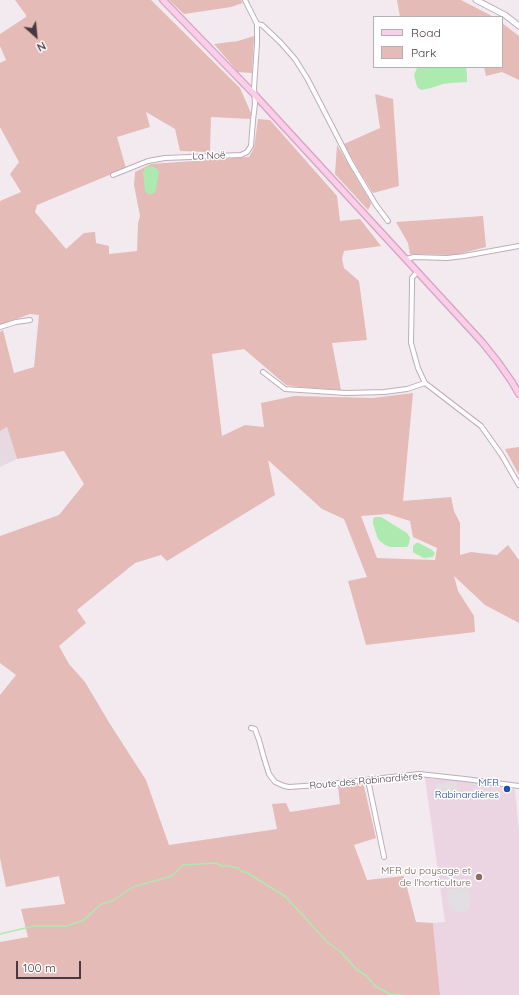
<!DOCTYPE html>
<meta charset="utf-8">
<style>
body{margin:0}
#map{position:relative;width:519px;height:995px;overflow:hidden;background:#f3eaf0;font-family:Quicksand,sans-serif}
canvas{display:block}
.legend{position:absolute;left:373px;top:16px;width:130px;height:52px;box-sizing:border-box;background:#fff;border:1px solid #b5b0b4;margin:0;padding:5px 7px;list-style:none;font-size:12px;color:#473943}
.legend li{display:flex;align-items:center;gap:8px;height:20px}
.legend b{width:20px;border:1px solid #b5b0b4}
.north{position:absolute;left:16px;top:16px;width:40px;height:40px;-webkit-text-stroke:3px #fff;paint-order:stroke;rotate:153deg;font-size:11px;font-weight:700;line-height:16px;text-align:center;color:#473943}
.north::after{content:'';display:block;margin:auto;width:14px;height:18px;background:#473943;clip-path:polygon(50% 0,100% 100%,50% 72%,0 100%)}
.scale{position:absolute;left:16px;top:961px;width:65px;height:18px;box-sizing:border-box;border:2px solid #473943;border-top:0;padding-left:5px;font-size:12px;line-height:14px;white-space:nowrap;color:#473943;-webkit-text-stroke:3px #fff;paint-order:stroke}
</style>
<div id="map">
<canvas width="519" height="995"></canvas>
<ul class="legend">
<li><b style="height:5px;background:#facee8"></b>Road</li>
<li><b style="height:11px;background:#e4bbb7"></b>Park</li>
</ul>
<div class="north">N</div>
<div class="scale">100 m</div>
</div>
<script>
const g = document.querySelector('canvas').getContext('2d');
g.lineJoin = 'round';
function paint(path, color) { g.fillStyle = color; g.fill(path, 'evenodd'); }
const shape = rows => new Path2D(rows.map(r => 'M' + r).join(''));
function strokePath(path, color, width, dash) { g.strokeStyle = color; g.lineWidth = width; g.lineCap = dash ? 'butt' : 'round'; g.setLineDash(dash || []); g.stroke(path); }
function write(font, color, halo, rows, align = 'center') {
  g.font = font + ' Quicksand,sans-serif'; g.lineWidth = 3; g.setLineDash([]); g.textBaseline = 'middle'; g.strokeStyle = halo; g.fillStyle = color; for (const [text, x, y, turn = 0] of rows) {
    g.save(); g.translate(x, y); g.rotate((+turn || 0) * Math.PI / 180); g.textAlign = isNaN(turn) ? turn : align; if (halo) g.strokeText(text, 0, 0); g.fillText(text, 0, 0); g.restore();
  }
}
paint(shape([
 [7,427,17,459,0,467,0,431]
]), '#e7d9e2');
paint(shape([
 [425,778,472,782,515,789,519,832,519,995,440,995,433,923,445,922]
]), '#ebd5e3');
paint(shape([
 [15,0,151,0,240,88,251,113,250,119,211,117,210,152,180,151,175,129,146,112,150,127,117,137,126,168,37,205,35,212,66,249,84,233,95,232,96,243,109,246,109,254,137,251,138,223,140,216,134,185,135,172,151,164,249,157,254,148,258,119,270,120,337,196,340,221,360,219,381,246,344,251,342,259,344,268,359,281,367,340,332,343,341,390,299,387,286,385,244,349,212,354,222,436,245,425,264,427,261,403,294,396,373,398,413,393,403,501,451,497,454,511,460,523,460,555,471,552,497,555,508,545,519,560,519,623,485,605,454,576,458,591,474,616,475,632,366,645,348,581,367,577,344,519,322,509,268,460,275,495,167,561,161,555,135,563,77,610,86,623,59,646,69,664,85,682,110,724,146,780,169,845,277,829,272,804,286,803,290,812,340,804,338,786,363,782,376,838,354,845,367,880,404,876,416,922,433,923,440,995,0,995,0,942,28,937,21,909,65,904,59,876,6,887,0,858,0,695,16,675,0,663,0,536,59,515,84,484,64,451,17,459,7,427,0,431,0,332,3,330,14,373,34,367,39,315,30,314,0,325,0,201,21,192,10,174,19,162,0,127,0,63,6,60,0,46,0,34,26,17,26,15],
 [388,514,410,521,413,537,437,548,435,560,377,558,361,516],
 [169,0,241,0,243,3,231,7,184,14],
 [397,0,461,0,494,17,400,17],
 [502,23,519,36,519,80,502,72,486,76,484,67,502,67],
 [254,36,252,73,238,72,214,44,238,41],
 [375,94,393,99,399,186,373,193,361,174,344,144,380,128],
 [337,145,370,201,371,204,368,210,335,174],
 [483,216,486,247,455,255,410,254,408,243,396,222],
 [519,447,519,475,505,449]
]), '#e4bbb7');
paint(shape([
 [457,782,458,795,437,797,436,784],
 [464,888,469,890,470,906,469,909,465,911,456,913,452,910,449,906,447,890]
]), '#e2dee1');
paint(shape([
 [419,67,466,67,467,75,467,82,451,83,443,84,431,88,421,90,417,87,414,75,417,68],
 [151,166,157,169,159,172,156,189,154,193,151,194,148,194,145,191,143,172,145,168],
 [375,517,381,517,407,533,410,538,409,544,407,547,390,547,385,545,381,542,378,539,373,524,373,519],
 [416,543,419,543,432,550,435,553,433,557,424,558,414,553,413,552,413,546]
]), '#adeab0');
strokePath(shape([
 [0,934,34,926,67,926,84,920,101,904,112,901,133,887,172,876,183,865,216,863,222,866,228,866,238,868,242,872,246,872,286,897,328,943,341,952,357,970,367,976,375,986,390,994,401,995]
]), '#adeab0', 1.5);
const minor = shape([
 [257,24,262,25,281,43,295,59,307,78,351,163,376,205,388,221],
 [113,175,148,161,165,158,241,155,247,152,251,146,253,120,255,104,254,88,257,44,257,24,245,0],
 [406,259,414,257,447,258,464,256,519,246],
 [417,272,412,278,412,284,411,343,418,368,425,383,481,426,501,454,519,485],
 [0,327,16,322,30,320],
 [263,372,285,389,346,393,384,392,407,389,425,383],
 [251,728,255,729,259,740,264,758,269,774,275,782,284,786,289,787,320,785,419,774,465,779,519,786],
 [368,780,384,857]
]);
const tertiary = shape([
 [476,0,505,15,519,26]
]);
const secondary = shape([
 [163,0,254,94,482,342,498,362,512,382,519,394]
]);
strokePath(minor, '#beadb9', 6);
strokePath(tertiary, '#beadb9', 7);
strokePath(secondary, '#d5a3c2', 8);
strokePath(minor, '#fff', 4);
strokePath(tertiary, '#fff', 5);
strokePath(secondary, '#facee8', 5.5);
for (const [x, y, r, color] of [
 [507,789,4,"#1a4fb4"],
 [479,877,4,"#8d6e63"]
]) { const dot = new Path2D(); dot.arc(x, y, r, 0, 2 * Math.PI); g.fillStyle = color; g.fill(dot); strokePath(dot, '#fff', 1.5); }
write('10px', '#473943', '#fff', [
 ["La Noë",209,156,-2],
 ["Route des Rabinardières",366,781,-5]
]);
write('10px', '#164399', '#fff', [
 ["MFR",499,783],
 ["Rabinardières",499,795]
], 'right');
write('10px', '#785e54', '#fff', [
 ["MFR du paysage et",471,871],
 ["de l'horticulture",471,883]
], 'right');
</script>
